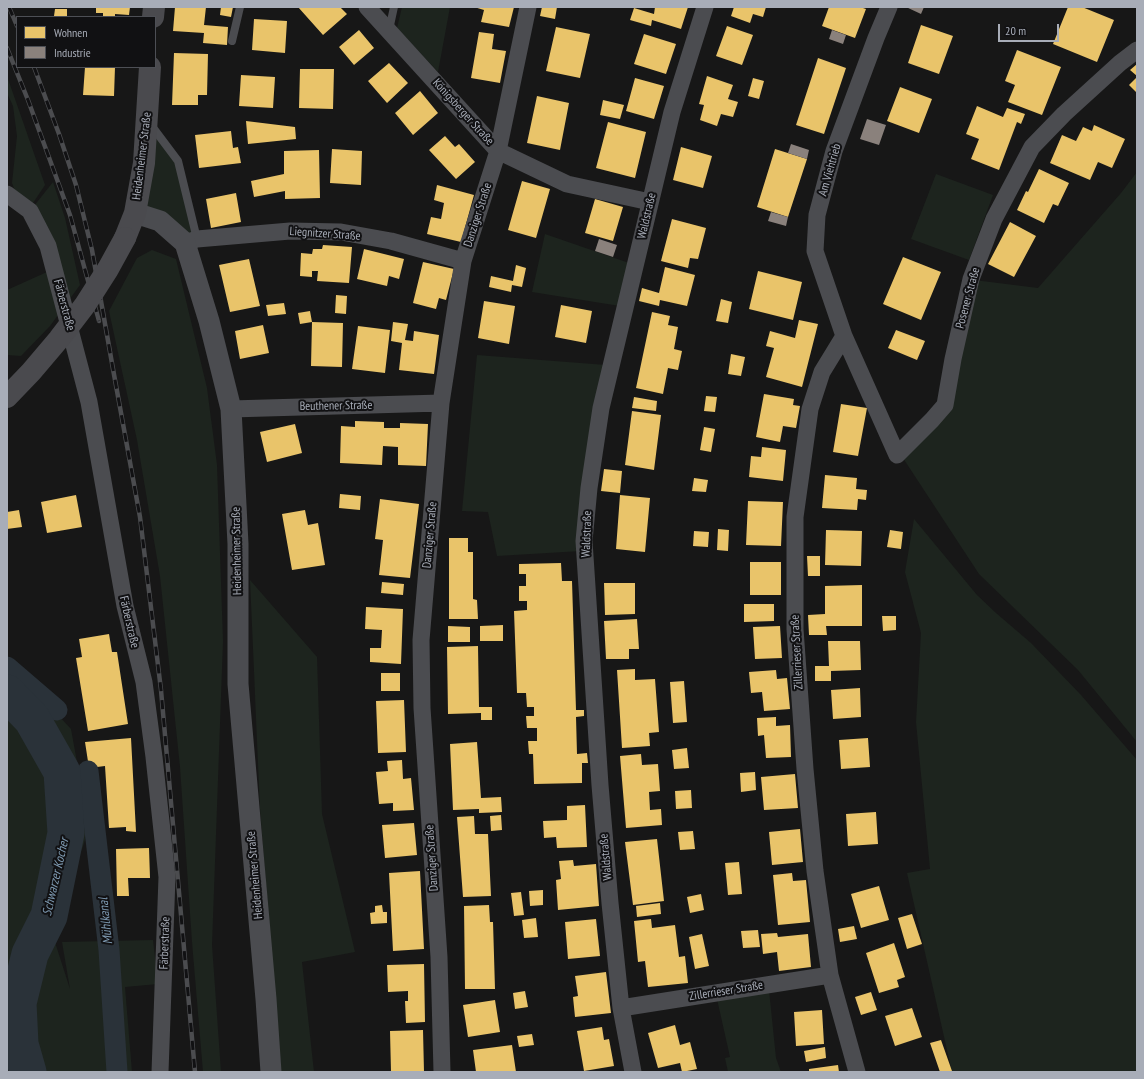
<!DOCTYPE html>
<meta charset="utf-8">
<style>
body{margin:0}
#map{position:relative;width:1144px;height:1079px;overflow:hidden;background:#171717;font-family:"PT Sans Narrow",sans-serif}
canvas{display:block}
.frame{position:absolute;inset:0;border:8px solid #a8adb8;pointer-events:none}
.legend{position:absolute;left:16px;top:16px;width:140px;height:52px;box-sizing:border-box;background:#111113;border:1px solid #4d4f55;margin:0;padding:5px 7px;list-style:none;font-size:12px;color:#a8adb8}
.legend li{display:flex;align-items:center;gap:8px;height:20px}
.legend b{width:20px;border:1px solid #4d4f55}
.scale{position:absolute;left:998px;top:24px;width:61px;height:18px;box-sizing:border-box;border:2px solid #a8adb8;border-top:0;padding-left:5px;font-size:12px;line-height:14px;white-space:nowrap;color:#a8adb8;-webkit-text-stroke:3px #111113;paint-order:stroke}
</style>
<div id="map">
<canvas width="1144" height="1079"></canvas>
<div class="frame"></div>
<ul class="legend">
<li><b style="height:11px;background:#e9c46a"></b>Wohnen</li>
<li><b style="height:11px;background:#8a817c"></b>Industrie</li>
</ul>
<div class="scale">20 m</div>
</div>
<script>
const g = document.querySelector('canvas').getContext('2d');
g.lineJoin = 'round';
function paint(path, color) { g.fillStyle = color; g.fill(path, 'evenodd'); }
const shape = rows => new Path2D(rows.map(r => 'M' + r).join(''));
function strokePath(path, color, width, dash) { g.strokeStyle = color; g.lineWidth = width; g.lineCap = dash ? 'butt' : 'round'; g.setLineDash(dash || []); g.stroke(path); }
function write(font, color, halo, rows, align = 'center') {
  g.font = font + ' "PT Sans Narrow",sans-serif'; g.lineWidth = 4; g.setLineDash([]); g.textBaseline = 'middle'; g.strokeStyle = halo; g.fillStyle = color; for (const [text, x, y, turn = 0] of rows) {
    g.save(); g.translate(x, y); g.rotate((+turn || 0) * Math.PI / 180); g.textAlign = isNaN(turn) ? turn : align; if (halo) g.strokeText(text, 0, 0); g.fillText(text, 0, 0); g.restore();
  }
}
paint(shape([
 [402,7,450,7,438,72,397,28],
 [7,76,45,185,33,203,15,191,12,183,17,136,13,106,7,93],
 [147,120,178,161,197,239,135,213],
 [1137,172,1137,742,1078,670,979,574,901,455,948,407,974,280,1038,288,1121,193],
 [936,174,993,195,969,260,911,239],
 [53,182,65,218,80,285,50,326,21,356,7,355,7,290,47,272,34,206],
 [545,234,629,263,620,306,532,292],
 [152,250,176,259,207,388,217,465,223,641,212,945,221,1072,203,1072,192,942,180,767,160,576,137,440,109,311,137,258],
 [477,355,606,365,581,551,497,556,488,512,462,511],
 [914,519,977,595,996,613,1031,643,1081,695,1137,760,1137,1072,952,1072,907,873,930,869,916,722,921,633,905,572],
 [250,580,317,657,322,814,355,952,302,962,314,1072,281,1072,260,809],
 [7,660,71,729,89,828,53,936,70,989,62,942,153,940,158,984,125,987,132,1072,18,1072,7,1018],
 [769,990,776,1058,781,1072,728,1072,725,1058,730,1057,717,999]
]), '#1d241e');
paint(shape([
 [96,7,130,7,129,15,115,14,115,17,103,17,103,13,96,13],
 [175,7,206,7,204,25,228,27,227,45,203,43,204,33,173,31],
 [221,7,233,7,231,17,220,15],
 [298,7,340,7,347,14,323,35],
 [474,7,514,7,509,27,481,22,484,10],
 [542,7,557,7,555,19,540,16],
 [655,7,688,7,681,29,652,20,651,26,630,20,634,8,654,14],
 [734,7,766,7,763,17,753,14,750,23,731,16],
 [829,7,860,7,866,9,855,38,822,26],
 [1068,7,1082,7,1114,20,1097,62,1053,44],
 [55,9,67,9,67,17,54,16],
 [254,19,287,21,285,53,252,50],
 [921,25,953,36,939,74,908,63],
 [727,26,753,35,742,65,716,56],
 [556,27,590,34,580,78,546,71],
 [359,30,374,48,354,65,339,47],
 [479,32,494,34,492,49,506,51,500,83,471,78],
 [644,34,676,44,666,74,634,64],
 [1017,50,1061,67,1042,115,1008,102,1015,85,1005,81],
 [174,53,208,54,207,95,198,95,198,105,172,105],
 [818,58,846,68,824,134,796,125],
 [389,63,408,83,387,103,368,81],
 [1137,64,1137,76,1130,70],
 [85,67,115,67,114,96,83,95],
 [300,69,334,69,333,109,299,108],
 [241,75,275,77,273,108,239,106],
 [707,76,733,85,728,99,738,102,733,117,721,114,717,126,700,120,704,105,699,104],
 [1137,77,1137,93,1129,85],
 [635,78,664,86,654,119,626,111],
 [753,78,764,81,759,99,748,96],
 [900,87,932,99,919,133,887,121],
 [420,91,438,113,413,135,395,113],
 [537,96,569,103,560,150,527,143],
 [603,100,624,105,620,119,600,115],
 [977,106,1003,117,1007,108,1025,114,1021,124,1017,122,999,170,971,159,979,139,966,134],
 [246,121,295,127,296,139,248,144],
 [608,122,646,132,635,178,596,168],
 [1094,125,1125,139,1112,168,1098,162,1090,180,1050,163,1062,135,1076,141,1083,127,1092,131],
 [231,131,233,148,238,147,241,163,199,168,195,135],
 [445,136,455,147,459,144,475,162,456,179,429,150],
 [681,147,712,156,703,188,673,180],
 [332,149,362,151,361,185,330,183],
 [775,149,807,159,788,217,757,207],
 [319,150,320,198,285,199,285,191,254,197,251,181,284,174,284,151],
 [1039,169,1069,183,1058,206,1053,204,1044,223,1017,210,1026,191,1028,192],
 [522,181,550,189,536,238,508,230],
 [437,185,474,195,461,242,427,234,431,217,441,219,442,214,444,203,434,200],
 [236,193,241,222,211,228,206,199],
 [595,199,623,207,613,241,585,233],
 [672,219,706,228,698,259,690,258,688,268,661,261],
 [1010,222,1036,236,1014,277,988,264],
 [323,245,352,247,349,283,317,281,318,271,312,271,312,277,300,276,301,253,312,254,313,249,322,249],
 [364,249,404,259,399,279,389,276,387,286,357,279],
 [903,257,941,272,921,320,883,304],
 [249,259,260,306,230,312,219,265],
 [423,262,454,269,446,300,439,298,436,309,413,303],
 [516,265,526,268,522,287,512,285,511,292,489,287,491,276,513,281],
 [665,267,695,275,687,306,660,300,659,306,639,301,642,288,659,293],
 [758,271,802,282,793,320,749,309],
 [336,295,347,296,346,314,335,313],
 [721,299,732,302,728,323,716,321],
 [484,301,515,306,509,344,478,338],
 [284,303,286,314,268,316,266,305],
 [561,305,592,311,586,343,555,337],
 [310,311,312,322,300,324,298,313],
 [652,312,670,316,668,325,678,327,674,349,682,351,678,370,668,368,663,394,636,388],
 [799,320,818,324,802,387,766,377,774,348,766,346,770,331,795,338],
 [312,322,343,323,342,367,311,366],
 [393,322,408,324,405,340,413,341,414,331,439,335,434,374,399,370,402,343,391,341],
 [263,325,269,353,240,359,235,331],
 [358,326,390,330,385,373,352,369],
 [896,330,925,341,917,360,888,348],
 [731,354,745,357,741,376,728,374],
 [764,394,794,399,793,405,800,406,796,428,783,426,780,442,756,437],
 [706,396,717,397,715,412,704,411],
 [634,397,657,401,656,411,632,408],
 [841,404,867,408,858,456,833,452],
 [632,411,661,415,654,470,625,465],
 [355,421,384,422,384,428,400,428,400,423,428,424,426,466,398,465,398,447,383,446,382,465,340,463,341,426,355,427],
 [295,424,302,453,267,462,260,432],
 [704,427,715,429,711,452,700,450],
 [762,447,786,450,783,481,749,477,751,456,761,457],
 [604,469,622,471,620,493,601,491],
 [825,475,857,478,856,489,867,490,866,500,858,499,857,510,822,508],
 [694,478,708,480,706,492,692,491],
 [340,494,361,496,360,510,339,508],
 [76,495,82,527,47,533,41,502],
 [620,495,650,498,645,552,616,549],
 [380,499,419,504,410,578,379,575,383,540,375,539],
 [748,501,783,502,781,546,746,545],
 [19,510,22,527,7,529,7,512],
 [305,510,308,525,318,523,325,565,292,570,282,514],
 [718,529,729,530,728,551,717,550],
 [826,530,862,531,861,566,825,565],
 [890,530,903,532,901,549,887,547],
 [694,531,709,532,708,547,693,546],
 [449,538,468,538,468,552,473,552,473,599,477,600,478,619,449,619],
 [807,556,820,556,820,576,808,576],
 [750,562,781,562,781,595,750,595],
 [561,563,562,581,572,581,576,710,584,710,584,716,576,717,577,754,587,753,588,763,582,763,582,783,534,784,533,754,529,754,528,741,537,741,537,728,527,728,526,716,534,716,534,707,527,707,526,693,517,693,514,611,527,610,527,601,519,601,519,586,526,586,526,574,519,574,519,564],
 [382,582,404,584,403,595,381,593],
 [604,583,635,583,635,614,605,615],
 [862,585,862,626,826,626,827,635,809,635,808,615,825,614,825,586],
 [744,604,774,604,774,621,744,622],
 [366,607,403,609,401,664,370,662,370,648,381,648,382,630,365,629],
 [882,616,896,616,896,630,883,631],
 [637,619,639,649,629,649,629,659,606,659,604,621],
 [503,625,503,641,480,641,480,626],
 [448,626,470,627,470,642,448,642],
 [780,626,782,658,755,659,753,627],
 [109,634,112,652,117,652,128,724,88,731,76,658,82,657,79,639],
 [828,641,860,641,861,670,831,671,831,681,815,681,815,666,829,666],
 [478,646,479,707,492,707,492,720,481,720,481,713,448,714,447,647],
 [635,669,635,680,655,679,659,732,649,733,650,746,622,748,617,670],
 [776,670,777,679,787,678,790,709,764,711,762,692,751,693,749,672],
 [381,673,400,673,400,691,381,691],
 [684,681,687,722,673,723,670,682],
 [860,688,861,717,833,719,831,690],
 [404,700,406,752,378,753,376,701],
 [776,717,776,726,790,725,791,757,766,758,764,735,758,736,757,718],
 [131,738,136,832,126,831,126,827,109,828,105,766,89,768,85,742],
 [868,738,870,767,841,769,839,740],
 [477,742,481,798,501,797,502,812,479,813,479,809,453,810,450,744],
 [687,748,689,768,674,769,672,750],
 [641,754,642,765,658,764,660,791,649,792,650,810,661,809,662,825,626,828,620,756],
 [402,760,403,779,411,778,414,810,393,811,393,803,379,804,376,772,388,771,387,761],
 [755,772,756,790,741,792,740,773],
 [795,774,798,808,764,810,761,777],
 [691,790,692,808,676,809,675,791],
 [585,805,587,847,557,848,556,837,544,838,543,821,567,820,567,806],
 [876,812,878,844,848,846,846,814],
 [501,815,502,830,491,831,490,816],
 [474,816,475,834,488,834,491,896,463,897,457,817],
 [414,823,417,855,385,858,382,825],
 [800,829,803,862,772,865,769,832],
 [693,831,695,849,680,850,678,832],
 [657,839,664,901,633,905,625,842],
 [149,848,150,878,128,878,129,896,117,896,116,849],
 [573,860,574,866,596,864,599,906,558,910,556,880,561,879,559,861],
 [739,862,742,894,728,895,725,863],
 [420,871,424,949,393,951,389,873],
 [792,873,793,881,806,880,810,922,778,925,773,875],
 [879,886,889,920,861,928,851,894],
 [543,890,543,905,530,906,529,891],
 [521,892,524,915,514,916,511,893],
 [701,894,704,910,690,913,687,897],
 [660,903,661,914,637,917,636,906],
 [382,905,383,912,387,912,387,923,371,924,370,913,375,912,375,906],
 [489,905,490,922,493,922,495,989,465,989,464,906],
 [912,914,922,944,907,949,898,918],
 [536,918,538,937,524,938,522,920],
 [596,919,600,956,568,959,565,922],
 [651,919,652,928,675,925,679,957,685,956,688,983,648,987,645,961,638,962,634,921],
 [854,926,857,939,840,942,838,929],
 [758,930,760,947,743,948,741,931],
 [777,933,778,937,808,934,811,967,779,971,777,952,763,954,761,934],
 [702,934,709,966,695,969,689,937],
 [894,943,905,977,897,980,899,987,879,993,866,953],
 [424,964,425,1022,406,1023,405,1001,408,1001,408,991,388,992,387,965],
 [606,972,611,1013,575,1017,573,997,578,996,575,976],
 [525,991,528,1007,515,1009,513,993],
 [871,992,877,1010,861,1015,855,997],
 [495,1000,500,1032,468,1037,463,1005],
 [912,1008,922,1037,895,1046,885,1016],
 [822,1010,824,1044,796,1046,794,1012],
 [675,1025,680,1045,690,1042,697,1069,682,1072,680,1063,658,1068,648,1033],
 [602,1027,604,1040,609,1039,614,1066,584,1071,577,1031],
 [423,1030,424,1072,391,1072,390,1031],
 [532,1034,534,1045,519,1047,517,1036],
 [941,1040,952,1071,951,1072,940,1072,930,1043],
 [512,1045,516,1072,476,1072,473,1050],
 [825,1047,826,1058,806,1062,804,1051],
 [838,1065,839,1072,809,1072,809,1069]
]), '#e9c46a');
paint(shape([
 [906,7,924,7,921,14],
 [832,30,846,35,843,44,829,39],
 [867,119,886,125,879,145,860,139],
 [791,144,809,150,807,159,788,153],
 [771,212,788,217,786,226,768,221],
 [599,239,617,245,613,257,595,251]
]), '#8a817c');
strokePath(shape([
 [7,667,57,710],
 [88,771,109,950,117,1072]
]), '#2a3239', 21);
strokePath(shape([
 [7,693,32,719,62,772,66,833,49,916,30,954,18,1003,20,1044,28,1072]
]), '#2a3239', 37);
strokePath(shape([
 [389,30,394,7],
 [232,41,240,7],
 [151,125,178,161,197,239]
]), '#4b4c50', 8);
strokePath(shape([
 [367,7,498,151,567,184,650,202],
 [889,7,876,38,834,151,817,215,815,251,844,336,897,455,932,420,945,405,953,359,971,279,994,219,1032,147,1064,114,1120,63,1137,50],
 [7,194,30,211,48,246,89,402,125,606,144,682,154,757,167,877,160,1072],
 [185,243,197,239,290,231,341,232,391,241,463,261],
 [844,336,822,372,810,409,795,517,795,629,805,769,815,871,830,975,857,1072],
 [231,409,441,403],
 [621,1008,830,975],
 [442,1072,439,957,422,708,421,640,441,403,463,261,498,151,528,7],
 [633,1072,621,1008,610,903,600,785,584,541,589,488,601,408,672,112,705,7]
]), '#4b4c50', 17);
strokePath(shape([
 [135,213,160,221,185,243,209,321,231,409,238,544,238,684,266,999,271,1072]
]), '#4b4c50', 21);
strokePath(shape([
 [153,17,154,7],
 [125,238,135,213,144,163,150,67]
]), '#4a4a4e', 22);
const rail = shape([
 [9,7,17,26],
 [7,48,28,100,70,215,99,321],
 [34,67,59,134,76,185,92,250,113,369,140,517,161,690,195,1072]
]);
strokePath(rail, '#4b4c4f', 4.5);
strokePath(rail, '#111113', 3, [9]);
strokePath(shape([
 [7,397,31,372,59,339,85,305,108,269,125,238]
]), '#4a4a4e', 22);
write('12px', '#a8adb8', '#111113', [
 ["Königsberger Straße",463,112,48],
 ["Heidenheimer Straße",142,156,-83],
 ["Am Viehtrieb",830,170,-74],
 ["Danziger Straße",478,215,-72],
 ["Waldstraße",647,216,-77],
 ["Liegnitzer Straße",325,234,4],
 ["Posener Straße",968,298,-75],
 ["Färberstraße",64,305,75],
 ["Beuthener Straße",336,406,-1],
 ["Waldstraße",587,534,-88],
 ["Danziger Straße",430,535,-85],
 ["Heidenheimer Straße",237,551,-91],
 ["Färberstraße",129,622,77],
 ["Zillerrieser Straße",797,652,-93],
 ["Waldstraße",606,857,-95],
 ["Danziger Straße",432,858,-94],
 ["Heidenheimer Straße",255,875,-95],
 ["Färberstraße",165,943,-88],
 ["Zillerrieser Straße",726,991,-9]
]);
write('italic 13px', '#7f9bb3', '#111113', [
 ["Schwarzer Kocher",56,877,-77],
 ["Mühlkanal",106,921,-96]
]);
</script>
